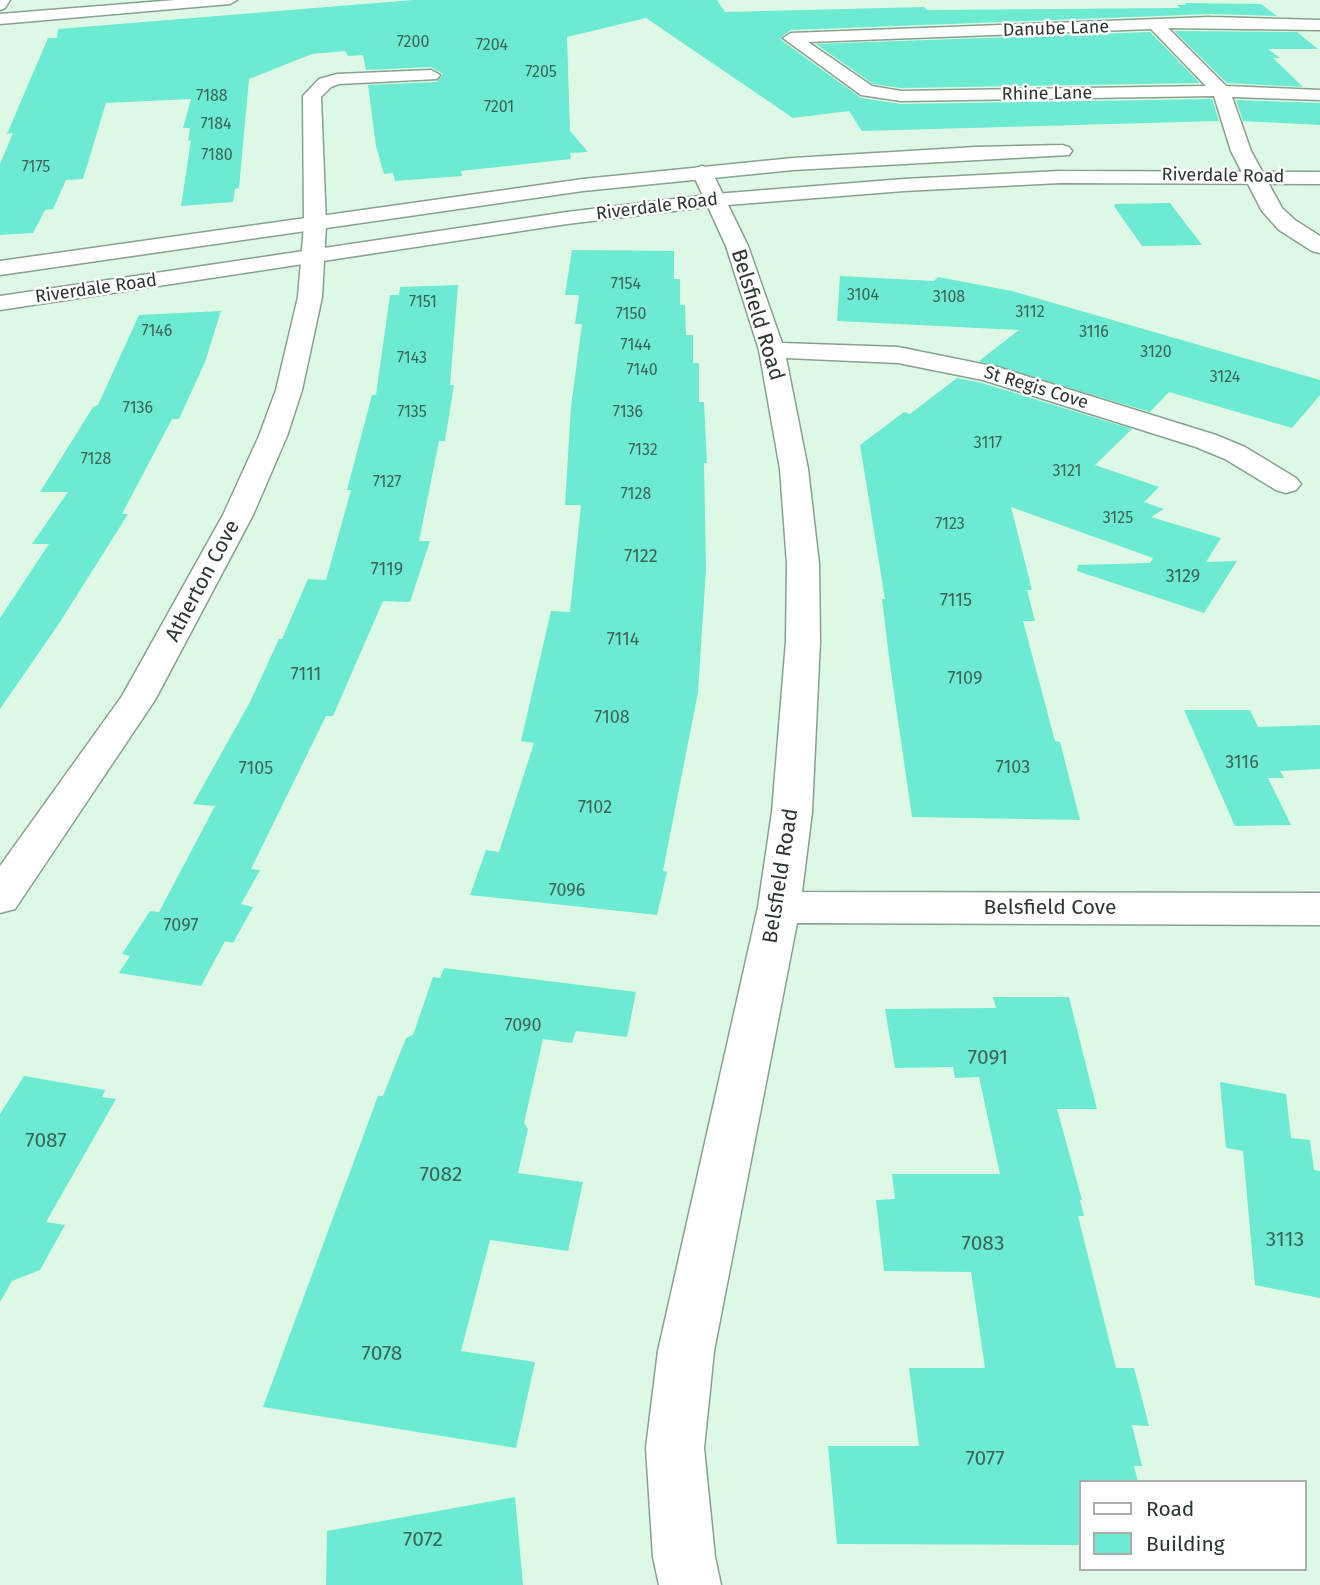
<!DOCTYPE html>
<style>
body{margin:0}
#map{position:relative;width:1320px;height:1585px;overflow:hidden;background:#ddf9e5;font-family:"Fira Sans",sans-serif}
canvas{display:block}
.legend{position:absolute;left:1079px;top:1480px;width:228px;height:91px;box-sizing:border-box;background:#fefefe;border:2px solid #aaaeab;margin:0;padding:9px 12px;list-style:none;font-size:21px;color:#2c372f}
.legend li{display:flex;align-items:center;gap:14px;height:35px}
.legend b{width:35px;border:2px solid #aaaeab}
</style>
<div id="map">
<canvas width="1320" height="1585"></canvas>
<ul class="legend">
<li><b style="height:9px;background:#fff"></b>Road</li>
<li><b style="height:19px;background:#6cead2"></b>Building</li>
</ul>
</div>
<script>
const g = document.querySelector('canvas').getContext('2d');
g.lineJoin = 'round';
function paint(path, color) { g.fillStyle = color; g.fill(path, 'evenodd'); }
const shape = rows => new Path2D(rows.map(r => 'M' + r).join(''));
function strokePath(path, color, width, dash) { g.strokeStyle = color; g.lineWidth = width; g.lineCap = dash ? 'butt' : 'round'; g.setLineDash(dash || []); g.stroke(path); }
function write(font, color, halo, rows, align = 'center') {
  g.font = font + ' "Fira Sans",sans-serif'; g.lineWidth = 5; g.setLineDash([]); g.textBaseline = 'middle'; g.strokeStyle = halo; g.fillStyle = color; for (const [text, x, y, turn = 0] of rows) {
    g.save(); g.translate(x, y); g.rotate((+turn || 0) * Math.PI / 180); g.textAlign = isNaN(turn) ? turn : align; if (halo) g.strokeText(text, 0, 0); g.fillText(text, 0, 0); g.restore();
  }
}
paint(shape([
 [413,0,717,0,725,12,924,7,927,10,1180,8,1177,5,1187,5,1185,3,1261,4,1277,16,1210,14,791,30,782,36,781,40,861,98,901,104,1212,99,1219,121,862,131,849,111,793,118,646,18,567,37,570,131,588,152,570,153,571,159,461,171,462,176,395,181,393,173,384,174,376,146,368,85,437,82,443,74,431,67,366,70,363,55,348,56,345,51,312,54,249,79,239,188,235,189,233,202,181,206,191,140,188,141,190,128,183,128,191,99,106,103,83,179,66,180,53,209,45,210,33,233,0,235,0,164,13,133,7,134,48,38,57,38,58,29],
 [1174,31,1297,32,1318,49,1268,49,1280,58,1273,58,1303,87,1227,83],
 [1150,32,1200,83,901,88,873,84,816,44],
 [1236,100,1320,103,1320,125,1243,121],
 [1170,203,1202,245,1142,246,1114,206,1115,204],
 [572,250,674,251,674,279,680,279,680,305,685,305,686,335,693,335,693,363,699,363,699,402,704,402,707,463,704,463,706,569,698,692,663,871,667,872,657,915,470,895,486,850,499,852,534,743,521,741,551,611,570,612,581,505,565,505,571,407,582,324,575,324,579,295,565,295],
 [840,276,934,281,938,277,1012,291,1320,380,1320,395,1292,428,1169,392,1150,412,979,361,1019,330,837,321],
 [458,285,450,385,454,385,445,441,439,441,419,541,430,541,410,602,383,601,333,716,326,716,251,869,260,870,241,904,253,907,233,943,225,941,201,986,119,973,130,956,122,954,150,911,159,912,215,806,193,804,250,702,279,639,282,639,308,579,326,580,351,490,347,490,372,395,376,395,390,295,399,295,400,287],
 [221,311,205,362,179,419,172,419,122,514,128,514,60,622,0,709,0,618,49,544,32,544,68,492,40,492,93,407,98,405,139,315],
 [957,378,982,383,1132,429,1095,465,1159,487,1144,502,1164,509,1151,517,1221,538,1206,562,1237,561,1204,613,1077,571,1078,565,1150,563,1153,558,1011,507,1032,590,1027,590,1035,621,1023,621,1055,741,1060,742,1080,820,912,817,890,665,882,599,885,599,860,445,904,412,910,414],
 [1184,710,1250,710,1258,727,1320,725,1320,769,1280,771,1284,778,1268,778,1291,825,1235,826],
 [444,968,636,992,627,1037,576,1031,572,1043,543,1039,524,1123,528,1129,518,1173,583,1182,568,1251,490,1240,461,1351,535,1362,516,1448,263,1407,378,1096,383,1096,406,1038,413,1035,433,977,440,978],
 [993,997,1069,997,1097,1109,1057,1109,1082,1200,1080,1200,1084,1216,1078,1216,1116,1368,1134,1368,1149,1426,1132,1425,1142,1466,1134,1466,1138,1482,1080,1482,1080,1545,837,1544,828,1446,919,1446,909,1368,985,1368,971,1272,884,1271,876,1200,895,1199,892,1174,1000,1174,979,1077,955,1078,953,1067,895,1068,885,1009,996,1008],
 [24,1076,105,1090,102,1097,116,1099,46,1222,65,1225,40,1270,12,1281,0,1302,0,1114],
 [1220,1082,1286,1094,1291,1138,1310,1140,1314,1170,1320,1171,1320,1298,1255,1285,1243,1151,1226,1148],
 [515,1497,523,1585,326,1585,327,1531]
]), '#6cead2');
const minor = shape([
 [175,0,237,0,230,4,0,24,0,14,175,0],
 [1210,17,1320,20,1320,30,1168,28,1226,86,1320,90,1320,100,1232,97,1251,151,1282,208,1295,220,1320,236,1320,253,1312,251,1279,230,1262,211,1231,151,1214,96,901,101,861,95,783,38,791,33,1210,17],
 [1151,29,1206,86,901,91,872,86,808,42,1151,29],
 [431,70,440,75,437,79,339,84,331,87,321,97,326,225,322,297,302,390,287,436,253,515,155,700,15,909,0,913,0,866,122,696,223,515,259,436,276,390,298,297,304,225,303,96,319,79,337,74,431,70],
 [702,166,709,168,712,172,748,246,782,343,898,347,997,367,1216,435,1245,447,1296,478,1301,484,1296,490,1286,493,1276,490,1225,459,1196,447,983,380,898,363,786,358,808,469,819,564,820,641,812,812,802,892,1320,893,1320,925,797,923,714,1351,704,1448,715,1557,721,1585,659,1585,653,1557,646,1448,658,1351,758,907,772,812,786,641,787,564,780,469,759,350,726,246,692,172,695,168,702,166]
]);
const tertiary = shape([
 [0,0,10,0,5,8,0,10,0,0],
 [1062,145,1069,147,1072,151,1069,155,793,170,583,191,0,275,0,261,583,179,793,158,976,147,1062,145],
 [1060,171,1320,172,1320,184,1060,183,904,191,715,206,567,224,0,310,0,296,567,212,715,194,904,179,1060,171]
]);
strokePath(minor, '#87a18e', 3);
strokePath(tertiary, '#87a18e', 3);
paint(minor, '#fff');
paint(tertiary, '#fff');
write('16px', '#3c6458', null, [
 ["7200",413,43],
 ["7204",492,46],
 ["7205",541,73],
 ["7188",212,97],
 ["7201",499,108],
 ["7184",216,125],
 ["7180",217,156],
 ["7175",36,168],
 ["7154",626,285],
 ["3104",863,296],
 ["3108",949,298],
 ["7151",423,303],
 ["3112",1030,313],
 ["7150",631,315],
 ["7146",157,332],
 ["3116",1094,333],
 ["7144",636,346],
 ["3120",1156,353],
 ["7143",412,359],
 ["7140",642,371],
 ["3124",1225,378],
 ["7136",138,409],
 ["7135",412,413],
 ["7136",628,413],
 ["3117",988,444],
 ["7132",643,451],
 ["7128",96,460],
 ["3121",1067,472],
 ["7127",387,483],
 ["7128",636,495],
 ["3125",1118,519],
 ["7123",950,525]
]);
write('18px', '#2c372f', '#fefefe', [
 ["Danube Lane",1056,29,-2],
 ["Rhine Lane",1047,94,-1],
 ["Riverdale Road",1223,176,1],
 ["Riverdale Road",657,207,-7],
 ["Riverdale Road",96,289,-8],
 ["St Regis Cove",1036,388,17]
]);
write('18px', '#3c6458', null, [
 ["7122",641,557],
 ["7119",387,570],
 ["3129",1183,577],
 ["7115",956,601],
 ["7114",623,640],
 ["7111",306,675],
 ["7109",965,679],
 ["7108",612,718],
 ["3116",1242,763],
 ["7103",1013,768],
 ["7105",256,769],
 ["7102",595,808],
 ["7096",567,891],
 ["7097",181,926],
 ["7090",523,1026]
]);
write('21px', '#2c372f', '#fefefe', [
 ["Belsfield Road",757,315,73],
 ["Atherton Cove",203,581,-62],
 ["Belsfield Road",781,876,-81],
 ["Belsfield Cove",1050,908]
]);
write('21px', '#3c6458', null, [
 ["7091",988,1058],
 ["7087",46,1141],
 ["7082",441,1175],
 ["3113",1285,1240],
 ["7083",983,1244],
 ["7078",382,1354],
 ["7077",985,1459],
 ["7072",423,1540]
]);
</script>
